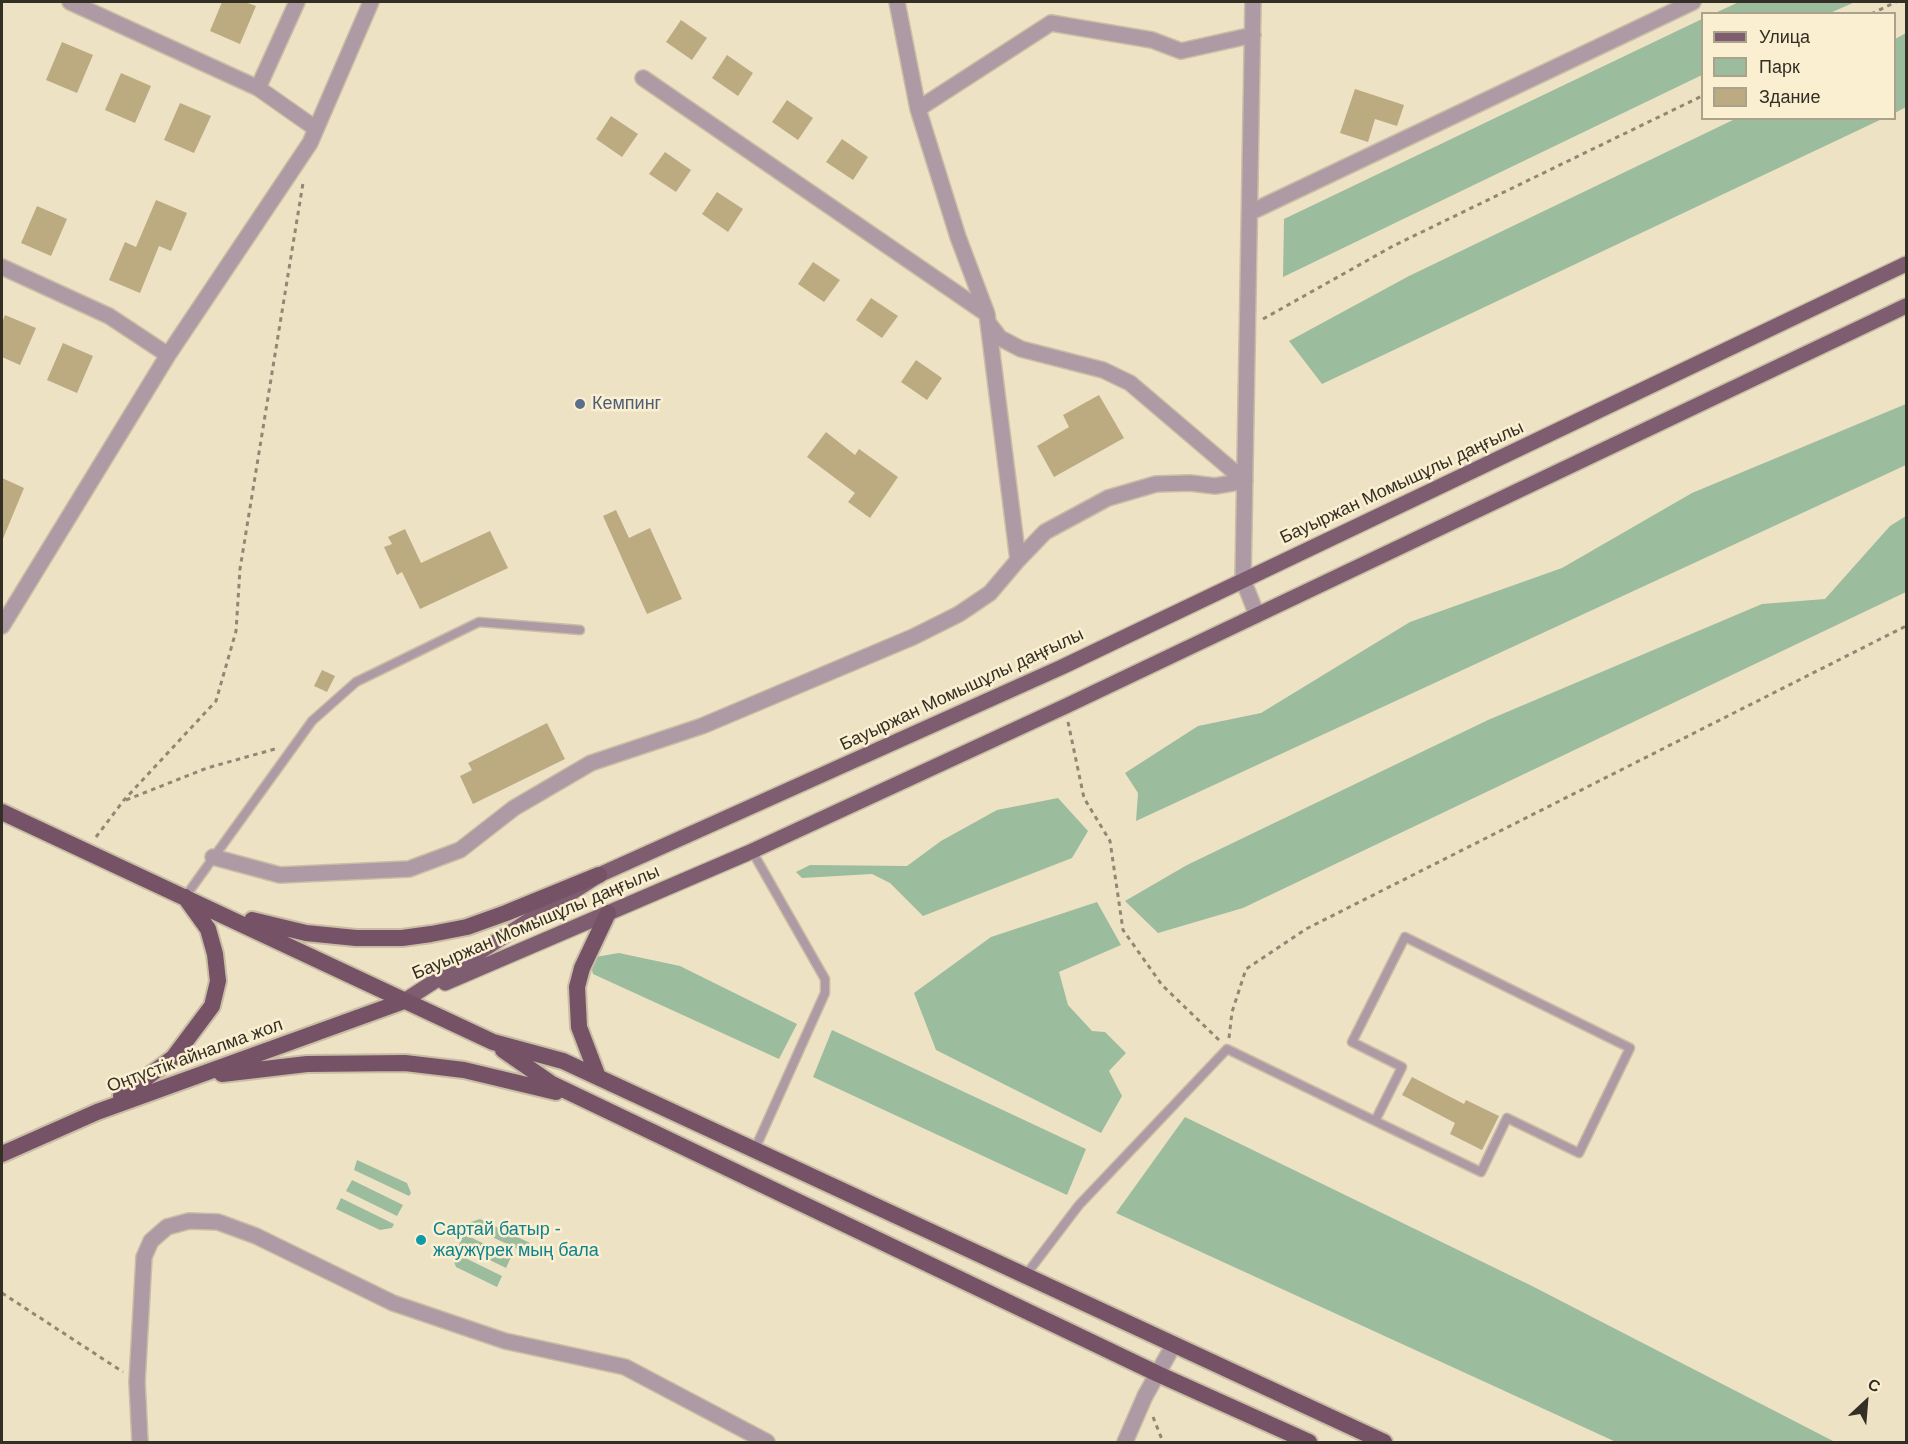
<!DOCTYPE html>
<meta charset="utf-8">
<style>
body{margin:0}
#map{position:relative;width:1908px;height:1444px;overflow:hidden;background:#eee2c5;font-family:Helvetica,sans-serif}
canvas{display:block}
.frame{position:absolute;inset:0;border:3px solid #332f24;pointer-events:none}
.legend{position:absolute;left:1701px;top:12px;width:195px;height:108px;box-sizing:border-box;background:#fbefd2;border:2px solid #aba28c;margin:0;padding:8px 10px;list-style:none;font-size:18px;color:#332f24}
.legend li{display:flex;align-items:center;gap:12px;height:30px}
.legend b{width:30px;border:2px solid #aba28c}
.north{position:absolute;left:1836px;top:1372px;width:60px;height:60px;-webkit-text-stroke:4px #fbefd2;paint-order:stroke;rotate:26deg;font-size:16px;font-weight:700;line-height:24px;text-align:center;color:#332f24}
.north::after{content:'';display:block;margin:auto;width:21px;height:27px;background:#332f24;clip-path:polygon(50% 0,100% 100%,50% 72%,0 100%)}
</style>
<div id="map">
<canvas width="1908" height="1444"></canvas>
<div class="frame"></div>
<ul class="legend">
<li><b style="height:8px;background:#7f5d70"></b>Улица</li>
<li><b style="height:16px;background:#9cbc9e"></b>Парк</li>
<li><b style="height:16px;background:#bcaa80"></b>Здание</li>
</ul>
<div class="north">С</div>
</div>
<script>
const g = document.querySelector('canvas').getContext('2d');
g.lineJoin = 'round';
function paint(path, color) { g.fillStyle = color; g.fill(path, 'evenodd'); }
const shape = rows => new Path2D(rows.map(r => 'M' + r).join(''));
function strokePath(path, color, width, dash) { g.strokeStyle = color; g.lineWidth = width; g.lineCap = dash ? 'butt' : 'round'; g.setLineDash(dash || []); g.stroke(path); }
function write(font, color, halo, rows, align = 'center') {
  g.font = font + ' Helvetica,sans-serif'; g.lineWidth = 5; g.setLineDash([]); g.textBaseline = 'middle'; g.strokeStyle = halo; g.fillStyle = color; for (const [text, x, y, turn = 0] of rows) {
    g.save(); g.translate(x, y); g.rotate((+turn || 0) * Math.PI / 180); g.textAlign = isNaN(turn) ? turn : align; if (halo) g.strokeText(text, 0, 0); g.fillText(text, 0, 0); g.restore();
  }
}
paint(shape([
 [1739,2,1855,2,1830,13,1715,13],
 [1702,19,1702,75,1283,277,1284,219],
 [1906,33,1906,107,1895,113,1895,39],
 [1735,119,1882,119,1322,384,1289,341,1409,276],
 [1906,404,1906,465,1136,821,1138,793,1125,773,1198,726,1261,713,1410,622,1562,568,1692,493],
 [1906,516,1906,592,1243,908,1158,933,1125,901,1187,865,1488,720,1762,604,1825,599,1890,526],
 [1058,798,1088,831,1072,858,923,916,890,883,872,874,802,878,796,872,810,865,907,866,941,841,997,810],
 [1097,902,1121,945,1059,972,1068,1005,1092,1031,1105,1032,1126,1053,1109,1071,1122,1096,1101,1133,936,1050,914,993,991,937],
 [619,953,680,966,797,1024,779,1059,593,974,589,958],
 [832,1030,1086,1149,1067,1195,813,1077],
 [1185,1117,1532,1286,1835,1442,1616,1442,1116,1213],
 [357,1160,407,1183,411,1193,409,1196,354,1170],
 [352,1180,403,1205,397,1216,346,1191],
 [341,1198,394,1224,392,1228,380,1230,336,1209],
 [480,1219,530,1243,524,1252,469,1226,471,1222],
 [464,1234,511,1257,506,1268,459,1245],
 [453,1252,502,1276,497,1287,456,1267,452,1256]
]), '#9cbc9e');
paint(shape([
 [222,2,245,2,256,6,240,44,210,31],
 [681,20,707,38,692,60,666,42],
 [62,42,93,55,77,93,46,80],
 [727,55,753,73,738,96,712,78],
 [121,73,151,86,135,123,105,110],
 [1355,89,1404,105,1397,126,1375,119,1368,142,1340,133],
 [787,100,813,118,798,140,772,122],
 [180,103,211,116,194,153,164,140],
 [611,116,638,134,622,157,596,139],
 [842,139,868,157,853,180,826,162],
 [665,152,691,170,676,192,649,174],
 [717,192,743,209,728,232,702,214],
 [156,200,187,213,171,251,159,246,140,293,109,280,125,242,136,247],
 [37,206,67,219,51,256,21,243],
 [813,262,840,280,824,302,798,284],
 [871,298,898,316,882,338,856,320],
 [5,315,36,328,20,365,2,357,2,323],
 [63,343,93,356,77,393,47,380],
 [916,360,942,378,927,400,901,382],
 [1099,395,1124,438,1054,477,1037,446,1069,427,1063,415],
 [826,432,855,455,859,449,898,477,870,518,848,502,855,493,807,457],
 [2,478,24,488,2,541],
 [616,510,629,538,650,528,682,599,647,614,603,516],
 [405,529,421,563,490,531,508,568,420,609,402,572,397,575,384,547,392,544,388,537],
 [322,670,335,676,327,692,314,686],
 [547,723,565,759,473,804,460,776,472,770,468,763],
 [1412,1077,1464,1104,1466,1100,1499,1116,1482,1150,1450,1134,1455,1123,1402,1095]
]), '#bcaa80');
const service = shape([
 [752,851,825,979,825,993,754,1151],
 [185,897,312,721,356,682,479,622,580,630],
 [1025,1276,1079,1205,1227,1049,1375,1121,1481,1172,1507,1118,1579,1153,1630,1048,1405,937,1352,1042,1402,1067,1375,1121]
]);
const minor = shape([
 [70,2,258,88,315,128],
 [897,2,918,109,958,237,987,314,1018,560,1045,532,1108,498,1156,484,1190,483,1215,486,1245,481],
 [1253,2,1243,580,1257,615],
 [643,78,987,314],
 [258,88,297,2],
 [918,109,1051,23,1152,40,1181,51,1253,35],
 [1251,212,1693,2],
 [2,267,109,316,168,355],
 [990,325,1000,338,1021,349,1103,370,1130,383,1245,481],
 [2,626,168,355,310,143,371,2],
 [213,857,280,875,409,869,460,850,514,808,591,763,702,726,913,637,959,614,990,593,1018,560],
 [140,1442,137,1382,144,1257,151,1241,167,1227,189,1221,218,1222,256,1236,393,1303,505,1341,625,1367,767,1442],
 [1125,1442,1145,1396,1173,1346]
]);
const primary = shape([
 [445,983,748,853,1066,706,1906,306],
 [404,1001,599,875,1062,667,1906,264]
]);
const trunk = shape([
 [2,812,493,1042,563,1061,1384,1442],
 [252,920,306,933,356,938,402,938,431,934,467,927,506,913,599,875],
 [503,1050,552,1084,1158,1374,1309,1442],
 [222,1074,307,1064,405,1063,464,1070,556,1092],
 [598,1077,579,1027,577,987,582,968,608,913],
 [121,1096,173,1058,212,1006,218,981,215,954,208,929,185,897],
 [2,1154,97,1112,404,1001]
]);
strokePath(service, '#c9bea5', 11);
strokePath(minor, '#c9bea5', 18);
strokePath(primary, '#c9bea5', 18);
strokePath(trunk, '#c9bea5', 20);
strokePath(shape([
 [1871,14,1896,2],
 [1263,319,1393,246,1702,96],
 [1068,722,1084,798,1110,841,1123,930,1162,985,1220,1041],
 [126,800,207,768,275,749],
 [96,837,124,800,216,701,236,631,240,569,303,183],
 [1229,1038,1232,1012,1246,969,1306,929,1906,626],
 [2,1293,123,1372],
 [1153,1417,1163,1442]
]), '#908874', 3, [4.5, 4.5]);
strokePath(service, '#ad9aa4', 8);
strokePath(minor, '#ad9aa4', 15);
strokePath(primary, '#7f5d70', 15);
strokePath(trunk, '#765266', 16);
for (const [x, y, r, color] of [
 [580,404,6,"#5c6f8a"],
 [421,1240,6,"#0f9aa8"]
]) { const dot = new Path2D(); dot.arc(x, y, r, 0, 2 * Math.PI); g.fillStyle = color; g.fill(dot); strokePath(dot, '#fbefd2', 2); }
write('18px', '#4e5e75', '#fbefd2', [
 ["Кемпинг",592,404]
], 'left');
write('18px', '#332f24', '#fbefd2', [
 ["Бауыржан Момышұлы даңғылы",1402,483,-25],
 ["Бауыржан Момышұлы даңғылы",962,690,-25],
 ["Бауыржан Момышұлы даңғылы",536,923,-23],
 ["Оңтүстік айналма жол",195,1056,-20]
]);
write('18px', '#0d838f', '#fbefd2', [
 ["Сартай батыр -",433,1230],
 ["жаужүрек мың бала",433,1251]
], 'left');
</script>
